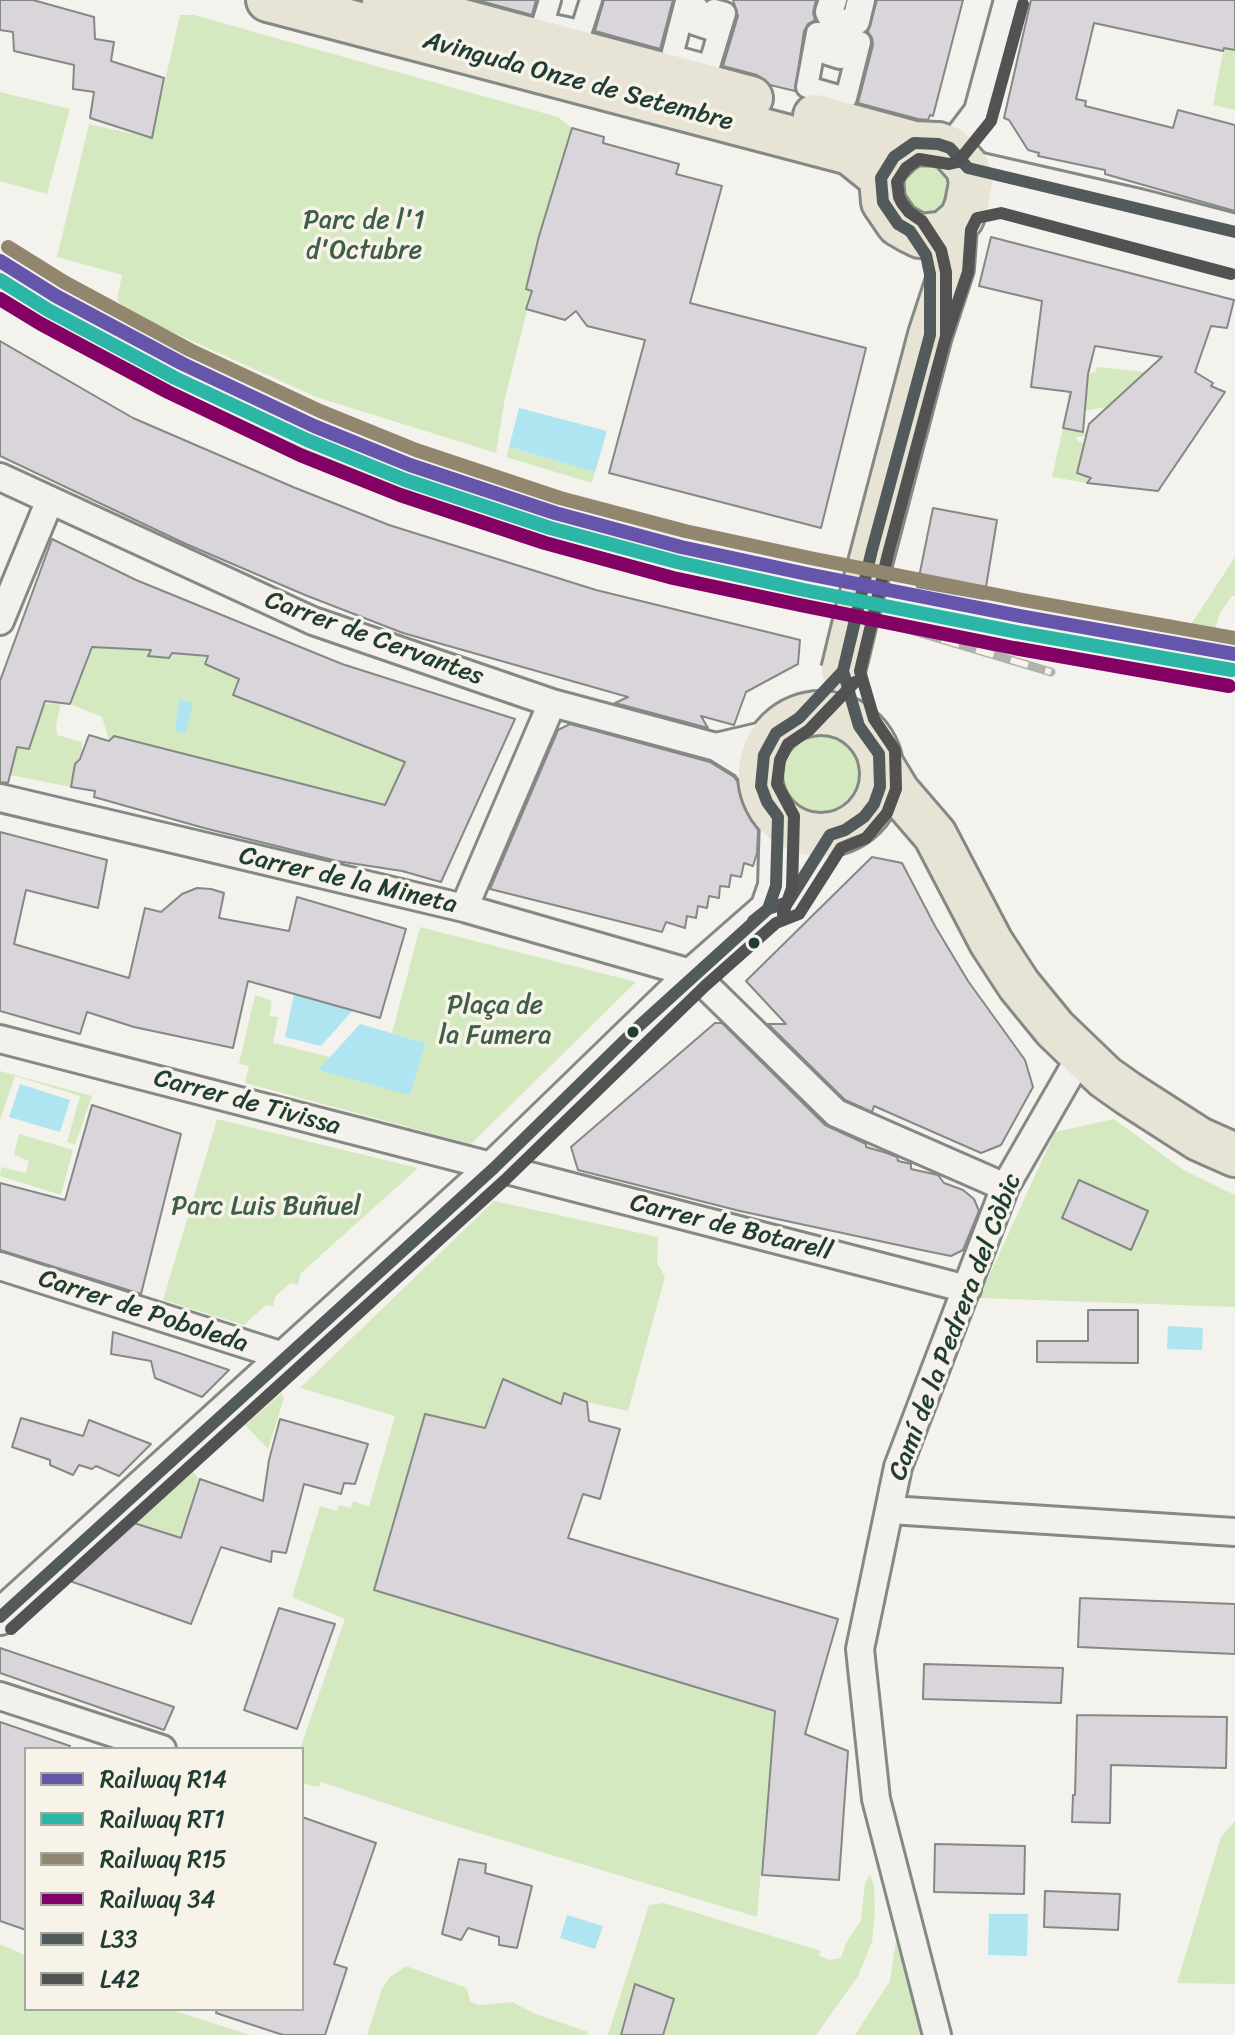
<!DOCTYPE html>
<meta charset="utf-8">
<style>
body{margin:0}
#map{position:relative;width:1235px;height:2035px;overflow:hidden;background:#f4f2ec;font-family:Sriracha,sans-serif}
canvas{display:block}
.legend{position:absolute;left:24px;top:1747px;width:280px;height:264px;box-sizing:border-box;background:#f7f3e8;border:2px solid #a1aaa0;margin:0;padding:10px 14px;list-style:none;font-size:24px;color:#1f3d34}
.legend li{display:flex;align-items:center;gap:16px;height:40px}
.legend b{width:40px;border:2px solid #a1aaa0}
</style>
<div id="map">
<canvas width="1235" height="2035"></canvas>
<ul class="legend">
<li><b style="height:10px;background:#6556ac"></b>Railway R14</li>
<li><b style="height:10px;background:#2cb6a7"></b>Railway RT1</li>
<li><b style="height:10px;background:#93866e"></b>Railway R15</li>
<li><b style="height:10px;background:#830065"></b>Railway 34</li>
<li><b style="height:10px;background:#535a5c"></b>L33</li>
<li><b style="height:10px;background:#525252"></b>L42</li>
</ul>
</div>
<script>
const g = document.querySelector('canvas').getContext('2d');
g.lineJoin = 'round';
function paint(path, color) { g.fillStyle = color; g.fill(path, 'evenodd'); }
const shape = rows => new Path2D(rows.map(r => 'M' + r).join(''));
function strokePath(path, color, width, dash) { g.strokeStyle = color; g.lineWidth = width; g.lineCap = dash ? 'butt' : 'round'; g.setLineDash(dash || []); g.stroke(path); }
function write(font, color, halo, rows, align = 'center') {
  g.font = font + ' Sriracha,sans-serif'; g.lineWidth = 7; g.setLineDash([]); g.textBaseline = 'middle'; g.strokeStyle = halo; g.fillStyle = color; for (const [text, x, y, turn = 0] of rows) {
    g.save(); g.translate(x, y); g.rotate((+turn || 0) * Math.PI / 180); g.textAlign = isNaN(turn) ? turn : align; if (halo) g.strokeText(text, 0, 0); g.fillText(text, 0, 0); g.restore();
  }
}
paint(shape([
 [180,15,194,15,558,117,572,128,547,212,544,236,539,237,526,289,532,291,505,398,496,453,316,397,128,312,117,299,122,275,57,257,89,124,152,138],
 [1224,48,1235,50,1235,110,1213,105],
 [0,92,70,109,47,194,0,181],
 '904 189a23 23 0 1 1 46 0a23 23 0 1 1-46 0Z',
 [1097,367,1147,372,1108,407,1067,413,1068,392,1071,394,1088,374,1095,372],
 [1063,428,1092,434,1075,438,1079,442,1087,443,1077,472,1091,478,1087,483,1052,477],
 [509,447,595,472,592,483,506,457],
 [1235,557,1235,596,1232,596,1220,613,1213,636,1186,632],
 [134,643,151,650,149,656,168,658,172,653,208,655,206,665,239,679,234,695,405,762,385,805,115,736,109,741,102,717,70,704,87,659,89,647,127,649],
 [61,703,56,725,57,735,82,742,82,754,75,764,71,787,10,775,17,747,29,749,44,704],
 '778 775a43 43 0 1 1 86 0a43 43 0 1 1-86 0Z',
 [420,927,636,982,471,1144,245,1083,249,1066,239,1064,255,995,272,1001,269,1016,278,1017,273,1043,330,1057,318,1070,410,1094,426,1043,392,1033],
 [0,1071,92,1096,75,1145,67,1142,80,1096,15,1076,0,1120],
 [217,1119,418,1168,300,1274,298,1285,290,1283,275,1297,273,1306,266,1305,244,1325,163,1300],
 [1114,1119,1185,1171,1235,1195,1235,1307,979,1298,1055,1132],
 [19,1134,73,1150,61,1195,0,1176,1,1167,26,1173,29,1161,14,1155],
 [494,1201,658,1237,657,1263,665,1277,628,1411,587,1402,564,1394,552,1445,535,1443,548,1398,503,1379,485,1428,426,1414,374,1590,775,1711,757,1917,439,1821,321,1782,319,1787,302,1783,300,1749,345,1619,292,1597,320,1506,336,1511,340,1505,351,1508,353,1501,369,1507,395,1416,300,1388],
 [282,1393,284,1398,268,1449,245,1425],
 [193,1472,200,1479,185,1524,191,1541,133,1523],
 [1235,1821,1235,1984,1177,1983,1221,1837],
 [870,1874,874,1886,875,1912,872,1942,858,1976,816,2035,608,2035,649,1905,664,1903,821,1951,819,1955,829,1960,841,1958,846,1943,861,1920,865,1883],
 [899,1920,927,2035,855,2035,890,1981],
 [0,1944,26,1956,26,2009,169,2009,250,2035,0,2035],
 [406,1966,467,1988,470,2001,479,2005,512,2002,533,2013,588,2032,587,2035,367,2035,382,1989,390,1977]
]), '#d5e9c0');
paint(shape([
 [519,408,607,431,595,472,509,447],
 [179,699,193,703,185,733,175,732],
 [294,994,353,1010,321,1046,285,1037],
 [360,1024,426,1043,410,1095,318,1070],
 [20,1084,70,1100,60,1132,9,1117],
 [1168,1326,1203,1328,1202,1350,1167,1349],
 [989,1914,1028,1914,1027,1956,988,1955],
 [567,1915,603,1926,595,1949,560,1938]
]), '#afe5f0');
const building = shape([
 [0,0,33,0,94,17,95,39,114,42,111,61,164,78,152,138,90,118,94,92,73,89,74,65,14,51,13,32,0,30,0,0],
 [477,0,536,0,532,15,477,0],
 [604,0,673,0,660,49,595,31,604,0],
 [733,0,816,0,813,13,815,20,808,24,804,31,795,91,770,85,757,75,723,66,738,16,733,0],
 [877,0,963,0,933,116,930,115,928,120,918,119,858,103,873,45,872,38,868,32,877,0],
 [1031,0,1235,0,1235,50,1224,48,1223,51,1094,23,1076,99,1086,101,1085,106,1173,128,1178,110,1235,125,1235,211,1105,174,1105,170,1038,156,1039,153,1028,150,1009,120,1004,118,1031,0],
 [572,128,604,137,603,143,679,164,676,174,722,186,690,303,866,348,821,528,609,473,645,340,587,326,576,311,565,320,526,309,532,291,526,289,539,236,572,128],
 [991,237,1234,300,1227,328,1211,326,1195,372,1213,383,1211,386,1225,392,1158,491,1087,483,1091,478,1077,473,1089,424,1162,357,1095,346,1088,374,1083,432,1063,428,1071,392,1031,387,1042,301,979,286,991,237],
 [0,341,133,418,293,487,389,525,596,590,800,640,798,664,746,692,734,725,701,716,708,728,615,703,628,697,403,633,305,595,186,544,0,456,0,341],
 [933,508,997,520,984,599,917,587,933,508],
 [52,539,136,580,342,664,515,719,441,882,402,871,337,861,204,828,94,797,95,791,71,787,75,764,80,759,89,735,109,741,114,736,385,805,405,762,233,695,239,679,205,664,208,656,172,653,169,658,148,656,151,650,92,647,70,704,45,701,29,749,17,747,8,783,0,782,0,681,52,539],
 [570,724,710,762,734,777,759,812,757,853,753,866,744,863,741,877,731,875,729,887,720,886,719,898,709,896,707,908,698,906,696,918,687,916,685,928,666,922,662,932,490,889,558,730,570,724],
 [0,832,107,860,98,908,26,890,14,944,129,978,145,908,161,912,182,894,197,888,211,889,224,893,219,918,289,931,297,897,406,929,380,1018,248,981,233,1048,134,1027,87,1012,80,1034,0,1011,0,832],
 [872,857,902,863,935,926,968,981,1025,1060,1033,1087,1001,1145,981,1153,874,1106,872,1112,845,1100,768,1024,786,1024,746,981,872,857],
 [715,1023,722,1023,825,1125,866,1144,866,1147,887,1153,897,1157,898,1161,911,1164,911,1169,938,1175,944,1183,963,1190,974,1199,979,1211,963,1250,951,1256,926,1251,740,1211,578,1170,571,1147,715,1023],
 [92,1105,181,1134,141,1294,0,1250,0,1183,65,1200,92,1105],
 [1079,1180,1148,1211,1131,1250,1062,1218,1079,1180],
 [1088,1310,1138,1310,1138,1363,1037,1362,1037,1341,1088,1341,1088,1310],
 [113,1332,176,1352,229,1370,202,1397,155,1378,151,1361,111,1354,113,1332],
 [503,1379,561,1404,564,1393,587,1402,589,1421,620,1429,600,1499,583,1494,568,1538,838,1619,805,1734,848,1751,839,1880,762,1875,775,1711,374,1590,425,1414,485,1428,503,1379],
 [21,1418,83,1436,89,1420,151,1444,119,1476,96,1466,92,1469,79,1465,73,1475,50,1465,50,1460,12,1447,21,1418],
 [280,1419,368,1444,355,1484,344,1483,341,1494,304,1484,286,1553,272,1551,271,1562,221,1547,191,1624,70,1581,134,1523,181,1538,200,1479,263,1501,269,1460,280,1419],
 [1080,1598,1235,1604,1235,1654,1078,1647,1080,1598],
 [279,1608,335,1624,297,1729,244,1710,279,1608],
 [0,1648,174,1707,164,1730,0,1673,0,1648],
 [924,1664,1063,1668,1061,1703,923,1699,924,1664],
 [1077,1715,1227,1717,1226,1768,1111,1765,1110,1823,1072,1822,1073,1795,1075,1795,1077,1715],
 [0,1722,70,1746,69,1749,26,1749,26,1930,0,1921,0,1722],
 [302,1817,376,1843,334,1964,347,1968,325,2035,283,2035,216,2013,217,2009,302,2009,302,1817],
 [935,1844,1025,1846,1024,1894,934,1892,935,1844],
 [459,1859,486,1864,485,1873,532,1886,517,1948,499,1945,499,1937,468,1928,461,1940,442,1934,459,1859],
 [1045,1891,1120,1894,1118,1930,1044,1927,1045,1891],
 [635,1984,674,1999,663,2035,621,2035,635,1984]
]);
paint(building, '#dad5db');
strokePath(building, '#848985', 2);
const pedestrian = shape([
 [550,0,543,23,581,31,591,0],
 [685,5,698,8,694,24,709,29,714,10,725,13,709,66,672,56,685,5],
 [817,33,831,35,827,54,840,58,846,39,860,42,846,98,807,87,817,33]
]);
const minor = shape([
 [833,0,829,12,833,20,849,25,856,21,861,0],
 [950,148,978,111,1008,0],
 [0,477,313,621,552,703,716,747,745,765,761,786],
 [0,621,50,500],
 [716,747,776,733],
 [0,798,464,908,694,974,836,1113,1005,1187],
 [464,908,552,703],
 [0,1039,967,1289],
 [0,1266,286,1357],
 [890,1510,1235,1532],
 [0,1696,162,1749],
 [937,2035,876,1799,860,1649,898,1467,1005,1187,1081,1055]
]);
const tertiary = shape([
 [968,168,1139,207,1235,232],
 [967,204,1002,197,1235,259],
 [768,909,776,886,778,817],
 [0,1617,494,1168,694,974,768,909,788,902,830,835]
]);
const primary = shape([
 [268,0,850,153,881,178],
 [384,0,751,98],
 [815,116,914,143],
 [914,143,938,144,950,148,968,168,971,183,967,204,962,218,945,233,920,236,910,231,898,224,883,202,881,178,887,165,901,151,914,143],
 [858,609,930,335,952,268,955,225],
 '760 774a61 61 0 1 1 122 0a61 61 0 1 1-122 0Z',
 [881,764,898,792,935,835,991,942,1019,985,1055,1029,1105,1077,1129,1094,1199,1139,1235,1155]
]);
strokePath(pedestrian, '#848985', 26);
strokePath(minor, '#848985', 32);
strokePath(tertiary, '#848985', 40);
strokePath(primary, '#848985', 48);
strokePath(pedestrian, '#f2f1ed', 20);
strokePath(minor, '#f2f1ed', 26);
strokePath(tertiary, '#f2f1ed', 34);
strokePath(primary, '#e7e4d5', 42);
const rail = shape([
 [0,296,41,322,171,391,303,453,400,492,546,541,675,576,907,629,1051,672]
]);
strokePath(rail, '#b0b2ae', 9);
strokePath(rail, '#f7f3e8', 6, [18]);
const primaryBridge = shape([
 [843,671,858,609]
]);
strokePath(primaryBridge, '#848985', 48, []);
strokePath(primaryBridge, '#e7e4d5', 42);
strokePath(shape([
 [753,921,768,909,788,902,830,835,845,830,864,817,874,804,880,787,879,754,859,726,843,671,857,611],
 [0,1617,494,1168,639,1026,768,909,776,886,778,817,767,802,761,786,764,755,776,733,799,718,843,671,872,550,930,335,930,274,926,255,910,231,898,224,883,202,881,178,894,157,914,143,938,144,950,148,968,168,1235,232]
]), '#535a5c', 12);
strokePath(shape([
 [946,335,946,272,941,250,922,221,909,212,902,203,899,197,897,182,906,168,919,159,949,164,958,162,991,121,1023,4],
 [783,914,792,888,794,816,777,784,780,760,788,744,809,730,855,682],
 [11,1629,505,1180,705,986,776,923,799,914,841,848,866,838,887,813,896,789,895,750,874,719,860,671,888,554,945,340,968,272,971,230,977,218,1001,213,1231,274]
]), '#525252', 12);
strokePath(shape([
 [0,261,56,296,183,364,314,426,410,465,555,513,681,547,807,574,1020,616,1235,654]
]), '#6556ac', 14);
strokePath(shape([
 [0,280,48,310,175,378,307,440,405,480,550,528,677,562,804,590,1017,632,1232,670]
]), '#2cb6a7', 14);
strokePath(shape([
 [8,247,64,282,190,350,320,411,416,450,560,498,685,531,810,558,1023,600,1235,638]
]), '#93866e', 14);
strokePath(shape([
 [0,299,41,324,168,392,300,455,400,495,545,543,673,578,800,605,1014,648,1229,686]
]), '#830065', 14);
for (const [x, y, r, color] of [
 [754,943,7,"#1f3d34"],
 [633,1032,7,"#1f3d34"]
]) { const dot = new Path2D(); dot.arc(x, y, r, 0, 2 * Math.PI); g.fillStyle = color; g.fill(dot); strokePath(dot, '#f7f3e8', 3); }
write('26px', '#1f3d34', '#f7f3e8', [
 ["Avinguda Onze de Setembre",578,82,15],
 ["Carrer de Cervantes",374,639,20],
 ["Carrer de la Mineta",348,881,13],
 ["Carrer de Tivissa",247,1103,15],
 ["Carrer de Botarell",731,1228,14],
 ["Carrer de Poboleda",143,1312,18],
 ["Camí de la Pedrera del Còbic",956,1327,-69]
]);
write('26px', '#3e5e49', '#f7f3e8', [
 ["Parc de l'1",364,221],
 ["d'Octubre",364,251],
 ["Plaça de",495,1006],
 ["la Fumera",495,1036],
 ["Parc Luis Buñuel",266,1207]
]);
</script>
